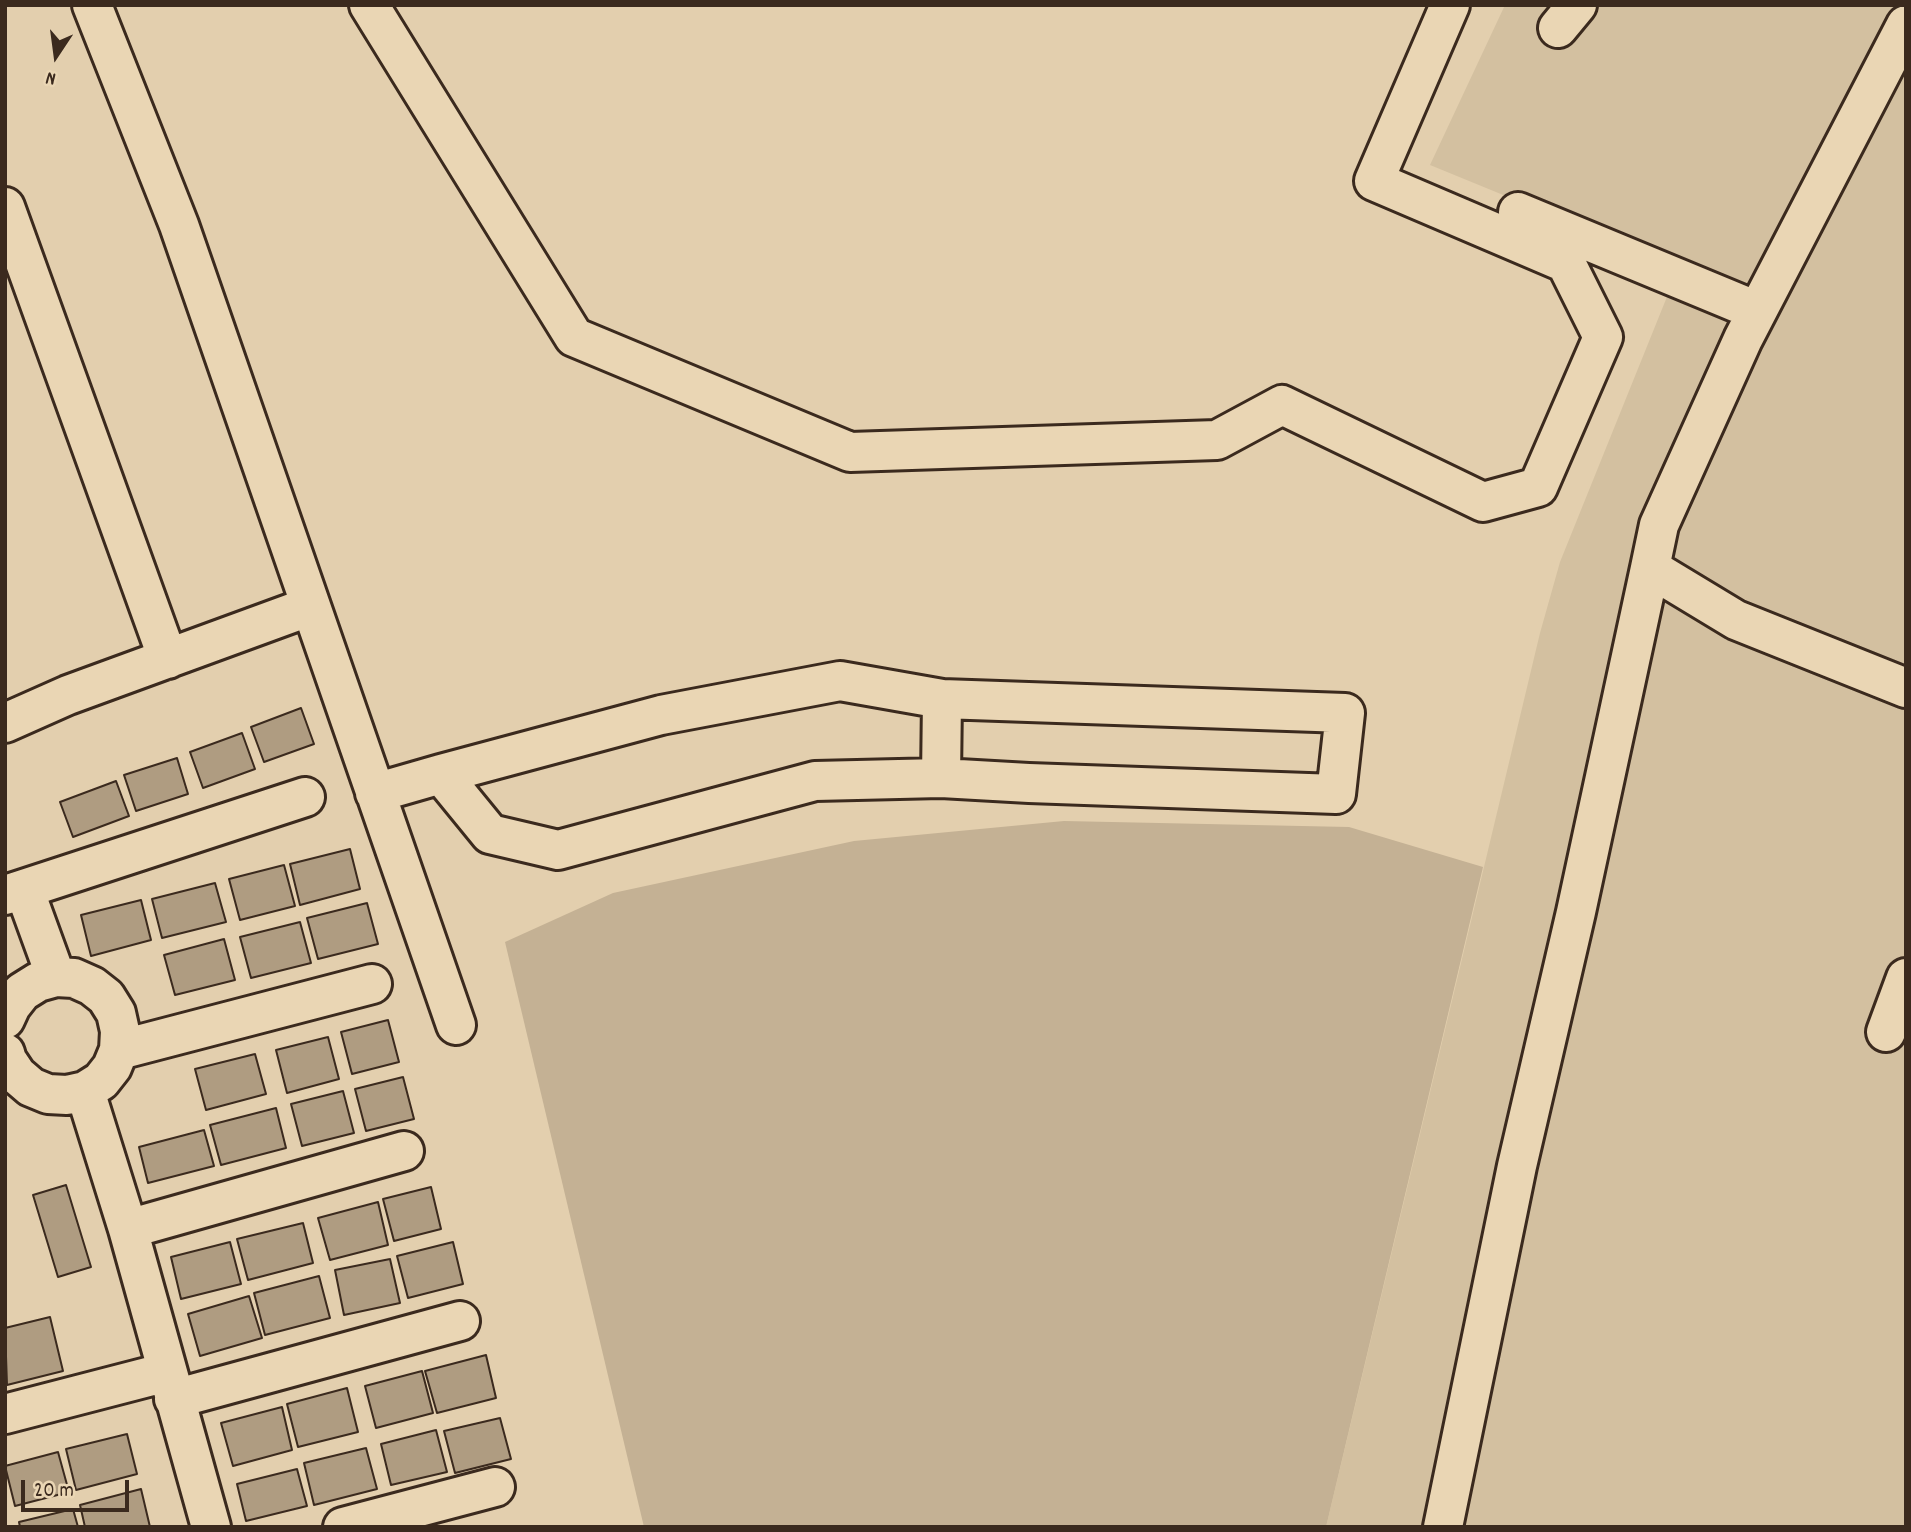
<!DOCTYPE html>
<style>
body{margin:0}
#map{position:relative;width:1911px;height:1532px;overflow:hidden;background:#e3cfae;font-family:Dekko,sans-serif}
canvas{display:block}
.frame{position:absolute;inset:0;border:7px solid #3b2a1e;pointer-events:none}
.north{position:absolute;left:21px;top:21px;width:70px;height:70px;-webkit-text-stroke:5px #ead6b4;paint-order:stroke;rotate:193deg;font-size:19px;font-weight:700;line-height:28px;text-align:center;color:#3b2a1e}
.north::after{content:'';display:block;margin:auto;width:24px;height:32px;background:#3b2a1e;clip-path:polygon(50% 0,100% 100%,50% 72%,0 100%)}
.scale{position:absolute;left:21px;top:1480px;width:108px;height:32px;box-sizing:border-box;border:4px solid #3b2a1e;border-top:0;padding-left:9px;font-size:21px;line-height:24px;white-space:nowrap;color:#3b2a1e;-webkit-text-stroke:5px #ead6b4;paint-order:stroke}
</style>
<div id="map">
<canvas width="1911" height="1532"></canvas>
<div class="frame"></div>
<div class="north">N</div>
<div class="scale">20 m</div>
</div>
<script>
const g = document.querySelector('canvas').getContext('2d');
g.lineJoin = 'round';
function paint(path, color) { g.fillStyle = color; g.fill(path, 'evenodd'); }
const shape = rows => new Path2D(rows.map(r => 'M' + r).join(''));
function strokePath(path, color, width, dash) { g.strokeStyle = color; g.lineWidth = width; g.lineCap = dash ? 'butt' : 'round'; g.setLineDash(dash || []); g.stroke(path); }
paint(shape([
 [1505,5,1906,5,1906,1527,1326,1527,1540,633,1560,562,1679,267,1430,165]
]), '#d3c0a0');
paint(shape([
 [1064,821,1349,827,1483,867,1326,1527,644,1527,505,942,613,893,854,841]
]), '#c4b194');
const building = shape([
 [301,708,314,744,264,762,251,727,301,708],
 [242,733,255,769,203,788,190,752,242,733],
 [177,758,188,794,136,811,124,775,177,758],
 [116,781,129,816,73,837,60,802,116,781],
 [350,849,360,889,300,905,290,864,350,849],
 [284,865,295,906,240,920,229,879,284,865],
 [215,883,226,922,162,938,152,899,215,883],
 [141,900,151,940,91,956,81,915,141,900],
 [367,903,378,944,318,959,307,918,367,903],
 [300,922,311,963,251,978,240,937,300,922],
 [224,939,235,980,175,995,164,955,224,939],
 [388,1020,399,1062,352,1074,341,1032,388,1020],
 [328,1037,339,1079,287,1093,276,1050,328,1037],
 [255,1054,266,1094,206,1110,195,1069,255,1054],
 [403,1077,414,1119,366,1131,355,1089,403,1077],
 [343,1091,354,1133,302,1146,291,1104,343,1091],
 [276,1108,286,1148,221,1165,210,1125,276,1108],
 [204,1130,214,1166,148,1183,139,1147,204,1130],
 [66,1185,91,1267,58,1277,33,1195,66,1185],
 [431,1187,441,1229,394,1241,383,1199,431,1187],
 [378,1202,388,1245,330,1260,318,1218,378,1202],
 [303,1223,313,1263,248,1280,237,1239,303,1223],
 [230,1242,241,1284,181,1299,171,1257,230,1242],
 [453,1242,463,1284,408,1298,397,1256,453,1242],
 [390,1259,400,1303,344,1315,335,1270,390,1259],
 [319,1276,330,1318,265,1335,254,1293,319,1276],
 [249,1296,262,1338,200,1356,188,1314,249,1296],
 [50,1317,63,1371,7,1385,5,1328,50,1317],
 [486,1355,496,1398,437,1413,425,1371,486,1355],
 [422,1371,433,1413,376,1428,365,1386,422,1371],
 [347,1388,358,1432,298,1447,287,1404,347,1388],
 [282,1407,292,1450,233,1466,221,1423,282,1407],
 [500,1418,511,1459,455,1473,444,1431,500,1418],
 [436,1430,447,1472,391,1485,381,1444,436,1430],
 [127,1434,137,1474,76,1490,66,1449,127,1434],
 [366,1448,377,1489,314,1505,304,1463,366,1448],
 [58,1452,69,1492,15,1506,5,1466,58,1452],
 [297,1469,307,1506,246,1521,237,1484,297,1469],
 [141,1489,150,1527,85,1527,80,1505,141,1489],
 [73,1509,78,1527,20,1527,19,1522,73,1509]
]);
paint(building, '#af9c81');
strokePath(building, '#3b2a1e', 2);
const minor = shape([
 [92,5,179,225,456,1025],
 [369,5,574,337,850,452,1217,440,1282,405,1483,502,1538,487,1603,337,1566,263,1374,181,1450,5],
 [1906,25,1743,339,1659,525,1650,568,1736,620,1906,688],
 [1558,28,1577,5],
 [5,207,168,659],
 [1518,212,1757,311],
 [5,723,68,695,311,606],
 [941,778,942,699],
 [375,793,441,774,661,715,840,681,942,699,1345,713,1336,794,1029,783,941,778,815,781,558,850,490,834,441,774],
 [24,889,56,977],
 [5,895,305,797],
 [5,1019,11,1006,22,992,38,982,56,977,74,978,92,986,106,997,116,1013,120,1031,119,1050,112,1067,101,1081,85,1091,67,1095,48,1094,31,1087,17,1075,7,1060,5,1053],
 [1886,1032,1906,978],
 [119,1050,372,984],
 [85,1091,128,1229,211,1527],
 [128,1229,404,1151],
 [174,1399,460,1321],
 [5,1414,167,1372],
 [343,1527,495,1487],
 [1443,1527,1517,1166,1576,912,1650,568]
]);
strokePath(minor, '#3b2a1e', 44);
strokePath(minor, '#ead6b4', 38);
</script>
